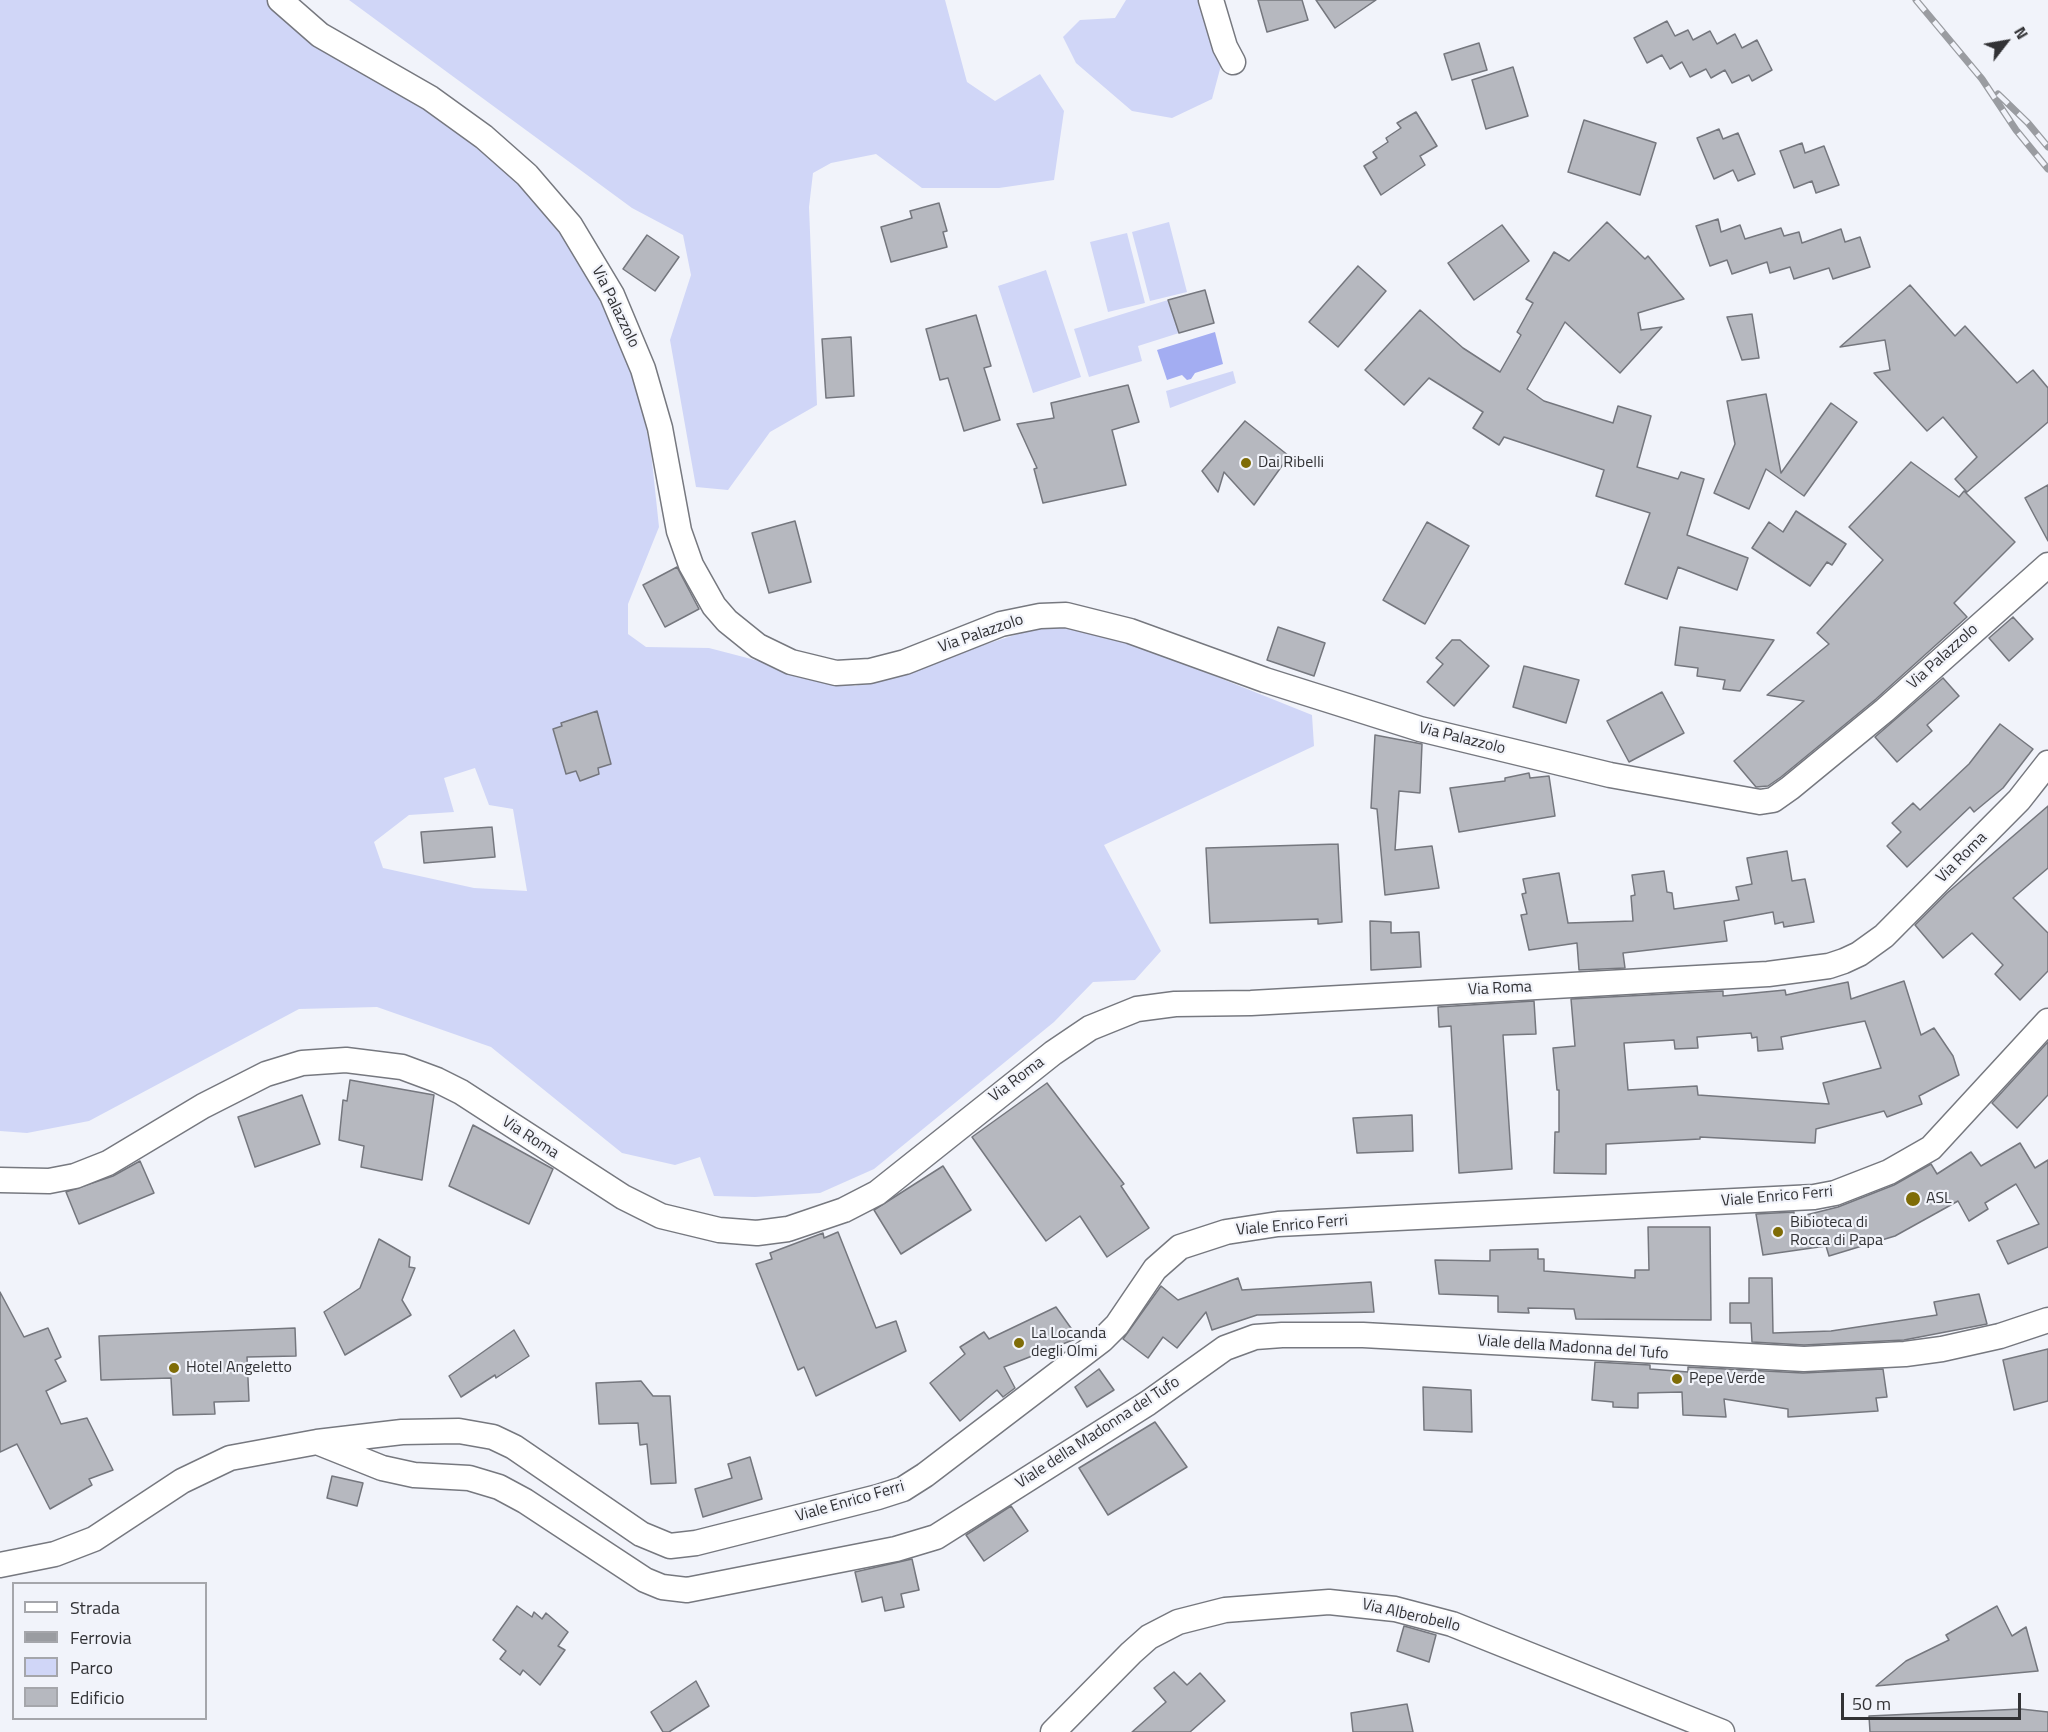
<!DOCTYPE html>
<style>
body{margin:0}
#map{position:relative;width:2048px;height:1732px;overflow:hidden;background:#f1f3fa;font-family:"Titillium Web",sans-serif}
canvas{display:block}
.legend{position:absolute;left:12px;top:1582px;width:195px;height:138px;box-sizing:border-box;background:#f1f3fa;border:2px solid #a5a6ab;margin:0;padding:8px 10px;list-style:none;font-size:18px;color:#323235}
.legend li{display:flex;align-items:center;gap:12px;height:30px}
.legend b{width:30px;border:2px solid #a5a6ab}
.north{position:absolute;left:1976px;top:12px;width:60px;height:60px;-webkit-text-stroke:4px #f1f3fa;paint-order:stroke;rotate:59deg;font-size:16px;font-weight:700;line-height:24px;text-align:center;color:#323235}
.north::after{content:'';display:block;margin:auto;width:21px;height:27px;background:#323235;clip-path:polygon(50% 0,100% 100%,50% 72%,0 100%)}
.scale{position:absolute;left:1841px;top:1693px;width:180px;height:27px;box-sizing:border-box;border:3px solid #323235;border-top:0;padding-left:8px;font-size:18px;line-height:21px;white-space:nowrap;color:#323235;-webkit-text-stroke:4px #f1f3fa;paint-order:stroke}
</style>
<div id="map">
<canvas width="2048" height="1732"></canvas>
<ul class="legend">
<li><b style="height:8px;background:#fff"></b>Strada</li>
<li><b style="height:8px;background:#9a9ca1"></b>Ferrovia</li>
<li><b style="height:16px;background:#d0d6f7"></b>Parco</li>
<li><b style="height:16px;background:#b6b8bf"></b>Edificio</li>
</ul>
<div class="north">N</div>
<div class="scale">50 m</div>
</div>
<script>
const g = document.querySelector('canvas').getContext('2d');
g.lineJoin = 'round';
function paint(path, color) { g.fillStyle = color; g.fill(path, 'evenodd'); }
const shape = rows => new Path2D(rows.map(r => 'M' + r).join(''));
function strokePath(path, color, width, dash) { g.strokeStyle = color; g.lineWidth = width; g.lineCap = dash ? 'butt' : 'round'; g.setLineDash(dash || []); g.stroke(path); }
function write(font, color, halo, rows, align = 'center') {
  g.font = font + ' "Titillium Web",sans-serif'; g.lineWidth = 4.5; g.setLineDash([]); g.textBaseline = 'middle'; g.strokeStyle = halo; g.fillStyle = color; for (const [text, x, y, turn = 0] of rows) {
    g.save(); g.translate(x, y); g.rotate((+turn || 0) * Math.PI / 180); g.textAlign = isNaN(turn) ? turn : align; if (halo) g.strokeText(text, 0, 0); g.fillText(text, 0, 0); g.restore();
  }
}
paint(shape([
 [0,0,268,0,305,36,484,147,543,205,586,265,634,369,651,452,659,527,628,604,628,634,646,647,709,648,855,686,1046,625,1105,632,1312,715,1314,746,1104,845,1161,951,1135,980,1093,982,1054,1022,874,1169,820,1193,755,1197,714,1196,700,1157,675,1165,622,1153,491,1047,377,1007,299,1009,89,1121,27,1133,0,1131],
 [597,711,611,764,598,768,599,774,580,781,576,771,566,774,561,723],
 [475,768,489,805,513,809,527,891,474,888,383,868,374,842,409,815,454,812,444,778],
 [349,0,945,0,967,82,995,101,1040,74,1064,111,1054,180,999,188,922,188,876,154,831,163,813,173,809,207,817,405,770,432,728,490,696,487,670,340,691,275,683,235,632,208],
 [1126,0,1205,0,1223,58,1212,99,1172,118,1132,111,1076,63,1063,37,1080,20,1115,18],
 [1169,222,1187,292,1150,301,1132,232],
 [1127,233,1145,303,1108,312,1090,242],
 [1046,270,1081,377,1033,393,998,286],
 [1168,300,1179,333,1138,346,1142,361,1089,377,1074,329],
 [1233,371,1236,383,1170,408,1166,391]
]), '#d0d6f7');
paint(shape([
 [1215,332,1223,364,1195,373,1191,379,1187,380,1182,375,1167,380,1157,350]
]), '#a3adf2');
const building = shape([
 [1258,0,1302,0,1308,20,1267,32,1258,0],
 [1316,0,1376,0,1335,28,1316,0],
 [1667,21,1675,36,1688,30,1693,40,1710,31,1717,44,1735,34,1742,48,1757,40,1772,70,1752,81,1749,75,1732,83,1725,70,1711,78,1706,69,1690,77,1682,62,1670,69,1662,55,1647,63,1634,38,1667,21],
 [1479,43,1487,70,1452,80,1444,54,1479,43],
 [1513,67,1528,116,1486,129,1472,80,1513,67],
 [1416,112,1437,146,1420,156,1425,165,1381,195,1364,166,1377,158,1373,152,1388,142,1386,138,1401,128,1397,123,1416,112],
 [1584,120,1656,143,1640,195,1568,172,1584,120],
 [1719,129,1723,139,1738,133,1755,174,1738,181,1733,170,1714,179,1697,138,1719,129],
 [1802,143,1805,153,1824,146,1839,185,1816,193,1812,181,1794,188,1780,151,1802,143],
 [939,203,947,231,943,232,947,247,891,262,881,227,912,218,910,211,939,203],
 [1718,219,1721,232,1740,225,1745,239,1781,228,1784,236,1799,232,1802,243,1841,229,1845,242,1860,237,1870,267,1833,279,1829,268,1794,279,1790,267,1770,273,1767,262,1732,274,1727,260,1710,266,1696,226,1718,219],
 [1607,222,1645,259,1648,256,1684,299,1638,313,1641,330,1662,327,1620,373,1565,322,1527,389,1544,401,1613,423,1618,406,1651,416,1637,467,1678,479,1681,472,1704,479,1687,535,1748,558,1737,590,1678,567,1667,599,1625,584,1650,513,1596,496,1604,470,1504,437,1499,445,1473,428,1483,412,1429,378,1404,405,1365,370,1420,310,1463,348,1500,372,1521,335,1517,332,1533,303,1526,299,1554,252,1569,261,1607,222],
 [1502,225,1529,261,1474,300,1448,263,1502,225],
 [647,235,679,257,655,291,623,269,647,235],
 [1358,266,1386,291,1338,347,1309,322,1358,266],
 [1910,285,1955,336,1965,326,2017,383,2033,370,2048,388,2048,422,1967,492,1955,479,1977,457,1943,417,1927,431,1874,373,1890,370,1885,340,1840,347,1910,285],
 [1205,290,1214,323,1179,333,1168,300,1205,290],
 [1752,314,1759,358,1742,360,1727,317,1752,314],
 [976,315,991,366,984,368,1000,420,964,431,948,378,940,380,926,329,976,315],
 [851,337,854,396,826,398,822,339,851,337],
 [1128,385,1139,422,1112,430,1126,485,1043,503,1034,469,1037,468,1017,424,1054,418,1051,403,1128,385],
 [1766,394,1781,473,1831,403,1857,422,1804,496,1766,469,1749,509,1714,493,1735,444,1727,401,1766,394],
 [1245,421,1289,456,1254,505,1224,472,1218,492,1202,471,1245,421],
 [1911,462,1959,497,1964,491,2015,542,1954,603,1967,617,1876,699,1781,777,1768,786,1756,787,1734,761,1804,701,1767,695,1829,644,1817,633,1883,560,1849,527,1911,462],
 [2048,485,2048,541,2025,498,2048,485],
 [1796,511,1846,544,1832,565,1827,562,1810,586,1752,548,1769,522,1783,532,1796,511],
 [795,521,811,582,769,593,752,533,795,521],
 [1427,522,1469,546,1425,624,1383,600,1427,522],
 [677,567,699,609,665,627,643,585,677,567],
 [2013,617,2033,639,2009,661,1989,638,2013,617],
 [1278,627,1325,643,1314,676,1267,660,1278,627],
 [1680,627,1774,640,1740,691,1723,689,1725,680,1697,676,1698,668,1675,665,1680,627],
 [1452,640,1460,640,1489,666,1454,706,1427,682,1443,664,1436,658,1452,640],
 [1524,666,1579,680,1566,723,1513,707,1524,666],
 [1943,678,1959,696,1927,725,1932,731,1897,762,1875,737,1943,678],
 [1662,692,1684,733,1629,762,1607,721,1662,692],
 [597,711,611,764,598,768,599,774,580,781,576,771,566,774,553,729,562,726,561,723,597,711],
 [2000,724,2033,749,2003,788,1974,812,1970,807,1907,867,1887,846,1901,832,1892,823,1913,803,1920,810,1969,764,2000,724],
 [1375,735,1422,744,1420,793,1399,791,1395,850,1432,846,1439,888,1385,895,1377,809,1371,808,1375,735],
 [1529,773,1530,778,1549,776,1555,816,1459,832,1450,788,1505,781,1505,778,1529,773],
 [2048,806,2048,868,2013,898,2048,933,2048,971,2020,1000,1995,974,2003,965,1972,933,1943,958,1915,925,1947,893,2048,806],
 [492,827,495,857,424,863,421,832,492,827],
 [1338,844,1342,922,1318,924,1318,919,1210,923,1206,848,1338,844],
 [1787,851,1792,881,1805,879,1814,922,1784,927,1783,922,1775,924,1773,912,1724,921,1727,941,1623,953,1625,968,1579,970,1577,943,1529,950,1521,915,1527,914,1522,894,1526,893,1523,879,1559,873,1568,923,1633,921,1631,896,1635,895,1632,875,1664,871,1667,892,1672,893,1674,909,1739,900,1736,887,1752,884,1747,858,1787,851],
 [1370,921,1391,922,1391,933,1419,932,1421,967,1371,970,1370,921],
 [1904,981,1921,1035,1934,1028,1953,1056,1959,1075,1919,1096,1922,1104,1887,1117,1884,1111,1816,1129,1815,1143,1700,1137,1700,1139,1606,1144,1606,1174,1554,1173,1555,1132,1559,1132,1559,1090,1557,1090,1553,1048,1575,1046,1571,999,1723,991,1723,996,1785,990,1786,995,1848,982,1851,999,1904,981],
 [1865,1021,1881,1068,1823,1083,1829,1104,1698,1095,1697,1086,1628,1090,1624,1043,1674,1040,1675,1049,1698,1048,1697,1037,1751,1033,1752,1038,1757,1037,1758,1051,1783,1049,1781,1037,1865,1021],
 [1534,1001,1536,1034,1503,1035,1512,1169,1459,1173,1451,1026,1439,1027,1438,1007,1534,1001],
 [2048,1042,2048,1095,2017,1128,1992,1103,2048,1042],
 [350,1080,434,1095,422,1180,361,1167,364,1146,339,1140,343,1100,347,1101,350,1080],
 [1047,1083,1124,1184,1121,1186,1149,1228,1107,1257,1080,1216,1046,1241,972,1137,1047,1083],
 [302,1095,320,1144,255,1167,238,1117,302,1095],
 [1412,1115,1413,1151,1357,1153,1353,1118,1412,1115],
 [473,1125,553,1169,529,1224,449,1186,473,1125],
 [2020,1143,2035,1168,2048,1160,2048,1247,2008,1264,1997,1241,2039,1224,2016,1184,1985,1203,1988,1209,1969,1221,1958,1201,1895,1236,1829,1256,1826,1246,1763,1255,1756,1214,1794,1212,1794,1218,1838,1207,1894,1185,1931,1164,1937,1174,1971,1152,1981,1166,2020,1143],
 [140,1161,154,1193,79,1224,66,1192,113,1176,140,1161],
 [943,1166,971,1210,901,1254,874,1210,943,1166],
 [1648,1227,1710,1227,1711,1320,1576,1319,1574,1309,1528,1308,1529,1313,1498,1312,1498,1296,1439,1294,1435,1260,1490,1261,1490,1250,1538,1249,1538,1259,1544,1259,1544,1271,1635,1278,1635,1270,1649,1270,1648,1227],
 [838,1232,876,1328,896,1321,906,1351,816,1396,804,1367,798,1370,756,1264,772,1259,770,1253,823,1233,824,1238,838,1232],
 [379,1239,410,1257,409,1267,415,1268,402,1300,411,1315,345,1355,324,1312,360,1288,379,1239],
 [1238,1278,1242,1290,1371,1282,1374,1312,1257,1315,1212,1330,1206,1312,1177,1348,1163,1337,1148,1358,1123,1339,1161,1286,1178,1300,1238,1278],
 [1749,1278,1772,1278,1773,1333,1831,1331,1937,1315,1934,1302,1979,1294,1987,1324,1904,1340,1804,1345,1752,1342,1751,1323,1730,1323,1730,1303,1749,1303,1749,1278],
 [0,1292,24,1337,48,1328,61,1357,55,1360,66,1381,46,1391,61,1424,87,1418,113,1470,89,1479,92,1485,50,1509,17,1444,0,1452,0,1292],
 [1056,1307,1078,1338,1004,1367,1015,1388,1003,1397,997,1390,960,1421,930,1383,965,1354,960,1347,984,1332,989,1339,1056,1307],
 [295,1328,296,1356,247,1357,249,1401,214,1402,215,1414,173,1415,171,1378,101,1380,99,1336,295,1328],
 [514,1330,529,1356,496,1378,495,1375,461,1397,449,1376,514,1330],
 [2048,1349,2048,1401,2014,1410,2003,1360,2048,1349],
 [1595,1362,1650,1365,1650,1369,1688,1372,1688,1367,1803,1373,1883,1369,1887,1397,1876,1398,1878,1411,1788,1417,1788,1409,1724,1399,1726,1417,1683,1415,1682,1392,1638,1393,1638,1408,1613,1407,1613,1402,1592,1400,1595,1362],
 [1099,1369,1114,1390,1087,1407,1075,1387,1099,1369],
 [641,1381,653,1396,670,1396,676,1483,651,1484,647,1444,640,1445,638,1423,599,1424,596,1383,641,1381],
 [1423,1387,1471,1390,1472,1432,1424,1430,1423,1387],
 [1155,1422,1187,1467,1108,1515,1079,1468,1155,1422],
 [750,1457,762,1499,703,1517,695,1489,732,1478,728,1464,750,1457],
 [332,1476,363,1483,357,1506,327,1498,332,1476],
 [1011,1506,1028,1531,984,1561,966,1535,1011,1506],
 [912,1559,919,1590,901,1594,904,1607,885,1611,882,1597,862,1602,855,1572,912,1559],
 [517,1606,532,1617,534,1612,542,1619,546,1613,568,1632,558,1646,565,1650,540,1685,523,1670,520,1675,500,1659,506,1651,493,1640,517,1606],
 [1997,1606,2012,1636,2026,1627,2038,1671,1876,1686,1906,1661,1949,1640,1946,1635,1997,1606],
 [1404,1626,1436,1635,1429,1662,1397,1651,1404,1626],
 [1174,1672,1187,1685,1200,1673,1225,1701,1190,1732,1132,1732,1166,1702,1154,1688,1174,1672],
 [696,1681,709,1706,669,1732,663,1732,651,1712,696,1681],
 [1407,1704,1413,1732,1353,1732,1351,1713,1407,1704],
 [2021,1709,2048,1712,2048,1732,1870,1732,1869,1716,2021,1709]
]);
paint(building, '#b6b8bf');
strokePath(building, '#75777e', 1.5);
const street = shape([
 [280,0,320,35,430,98,484,137,527,175,570,225,612,295,643,369,660,428,679,531,691,565,714,606,727,621,758,646,791,662,836,673,870,671,905,662,1001,624,1040,616,1066,615,1130,631,1265,680,1420,729,1610,775,1760,802,1773,800,1790,788,1885,710,2048,565],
 [1211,0,1225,47,1233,62],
 [0,1180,49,1181,75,1176,108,1163,203,1106,266,1074,302,1063,346,1060,402,1067,437,1080,461,1092,623,1197,661,1216,719,1230,757,1233,788,1229,844,1210,877,1193,1053,1053,1090,1028,1137,1009,1175,1004,1251,1003,1768,974,1829,966,1844,961,1859,954,1884,936,2019,800,2048,763],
 [317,1442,382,1468,414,1475,469,1478,499,1487,525,1501,645,1580,662,1587,687,1590,896,1549,936,1537,1148,1403,1225,1348,1255,1337,1282,1335,1363,1335,1804,1359,1905,1354,1942,1349,2000,1336,2048,1320],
 [0,1565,55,1554,94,1539,182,1481,230,1458,317,1442,402,1432,459,1431,493,1437,514,1447,641,1534,670,1546,696,1543,878,1497,903,1489,925,1475,1102,1340,1117,1325,1155,1269,1180,1247,1226,1232,1278,1224,1814,1197,1835,1193,1889,1172,1931,1148,2048,1021],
 [1053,1732,1131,1653,1149,1637,1178,1622,1225,1610,1329,1602,1395,1609,1452,1624,1722,1732]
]);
strokePath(street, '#76787f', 27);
strokePath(street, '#fff', 24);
const rail = shape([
 [1916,0,1982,79,2016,130,2048,169],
 [1998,94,2028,123,2048,147]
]);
strokePath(rail, '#9a9ca1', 7);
strokePath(rail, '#f1f3fa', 4.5, [14]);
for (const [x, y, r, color] of [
 [1246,463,6,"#7f6c07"],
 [1913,1199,8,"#7f6c07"],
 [1778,1232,6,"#7f6c07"],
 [1019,1343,6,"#7f6c07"],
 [174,1368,6,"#7f6c07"],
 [1677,1379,6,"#7f6c07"]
]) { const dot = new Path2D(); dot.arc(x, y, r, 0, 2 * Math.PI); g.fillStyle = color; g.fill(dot); strokePath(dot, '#f1f3fa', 2); }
write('16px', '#323235', '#f1f3fa', [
 ["Via Palazzolo",615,307,64],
 ["Via Palazzolo",981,634,-19],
 ["Via Palazzolo",1943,657,-42],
 ["Via Palazzolo",1462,739,14],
 ["Via Roma",1962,858,-45],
 ["Via Roma",1500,989,-3],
 ["Via Roma",1017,1080,-37],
 ["Via Roma",530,1138,33],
 ["Viale Enrico Ferri",1777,1197,-5],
 ["Viale Enrico Ferri",1292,1226,-5],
 ["Viale della Madonna del Tufo",1573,1348,4],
 ["Viale della Madonna del Tufo",1098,1433,-33],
 ["Viale Enrico Ferri",850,1502,-16],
 ["Via Alberobello",1411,1616,13]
]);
write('16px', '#323235', '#f1f3fa', [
 ["Dai Ribelli",1258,463],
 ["ASL",1926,1199],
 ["Bibioteca di",1790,1223],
 ["Rocca di Papa",1790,1241],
 ["La Locanda",1031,1334],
 ["degli Olmi",1031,1352],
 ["Hotel Angeletto",186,1368],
 ["Pepe Verde",1689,1379]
], 'left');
</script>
